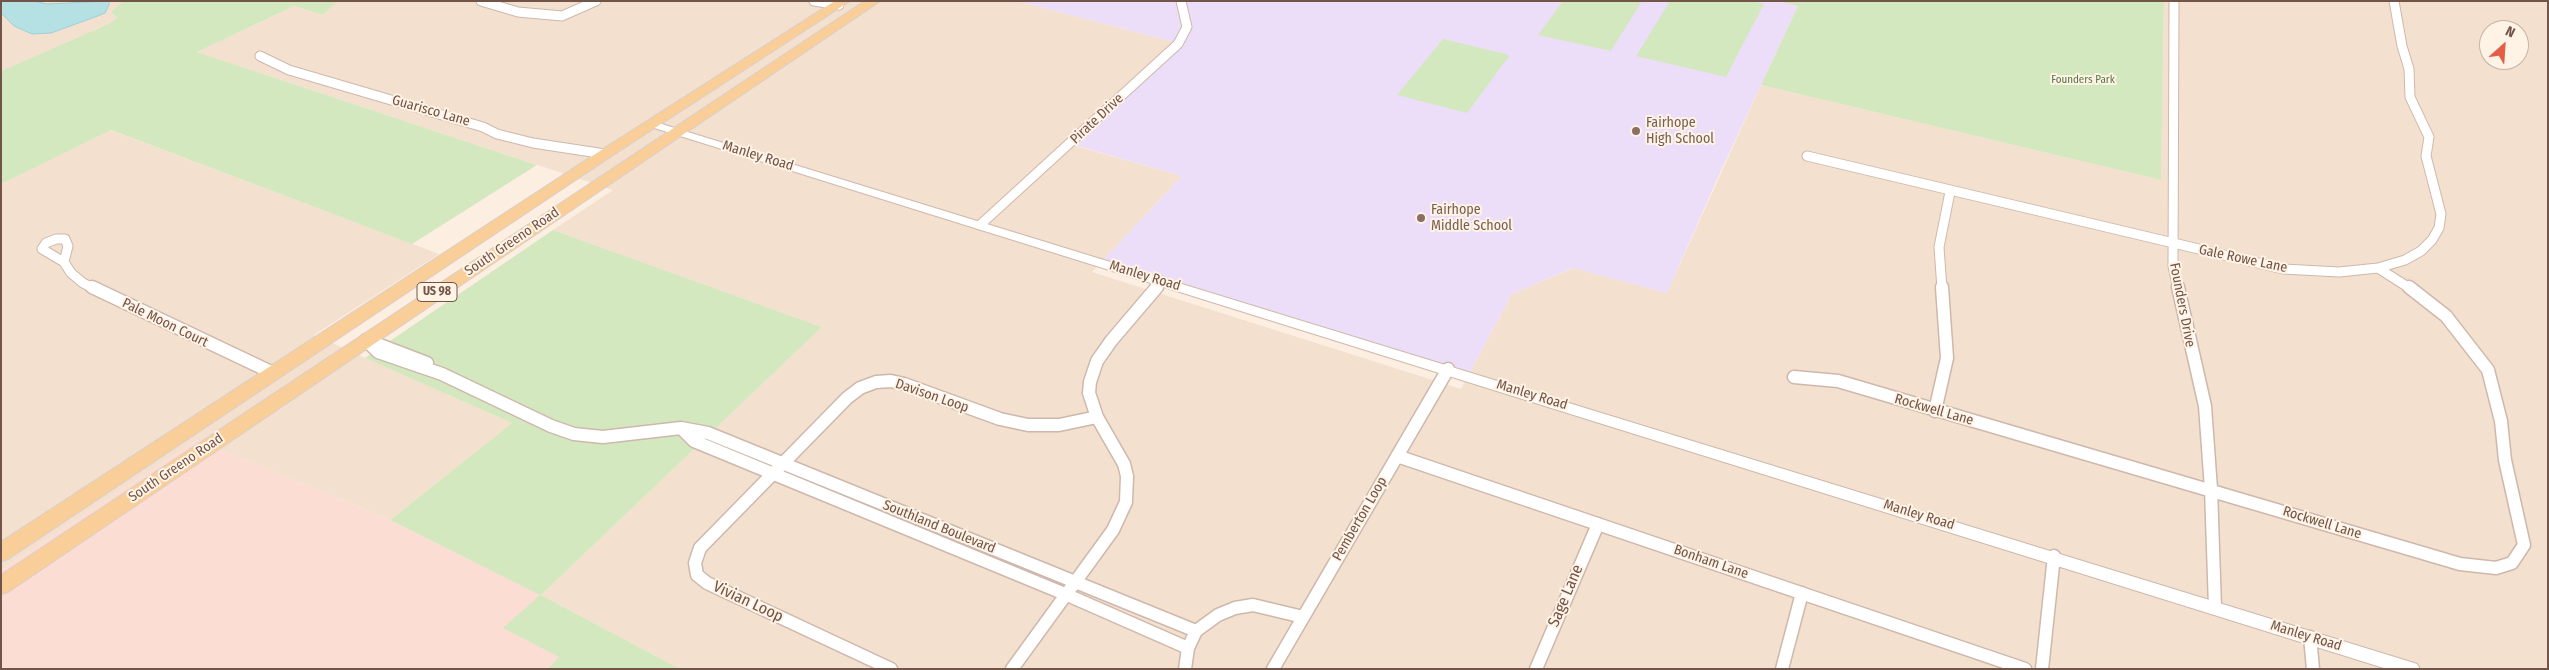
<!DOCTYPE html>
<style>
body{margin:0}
#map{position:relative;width:2549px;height:670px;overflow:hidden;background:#fcefe1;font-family:"Fira Sans Condensed",sans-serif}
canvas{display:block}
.frame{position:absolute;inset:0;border:2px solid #725448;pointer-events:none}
.north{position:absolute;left:2479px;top:20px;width:50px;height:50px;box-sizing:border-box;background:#fff3e6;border:1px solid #c7b3a7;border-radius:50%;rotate:26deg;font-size:14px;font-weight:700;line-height:20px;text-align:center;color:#725448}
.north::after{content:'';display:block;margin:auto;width:18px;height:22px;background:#e45d47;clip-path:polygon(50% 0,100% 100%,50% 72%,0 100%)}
</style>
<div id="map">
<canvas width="2549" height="670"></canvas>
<div class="frame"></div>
<div class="north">N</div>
</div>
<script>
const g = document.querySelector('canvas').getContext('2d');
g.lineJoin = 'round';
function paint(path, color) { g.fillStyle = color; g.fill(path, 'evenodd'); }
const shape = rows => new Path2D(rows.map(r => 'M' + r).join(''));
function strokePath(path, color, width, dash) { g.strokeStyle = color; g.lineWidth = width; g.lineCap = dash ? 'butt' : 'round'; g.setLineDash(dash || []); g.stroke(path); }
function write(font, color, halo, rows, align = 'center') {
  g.font = font + ' "Fira Sans Condensed",sans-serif'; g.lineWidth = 4; g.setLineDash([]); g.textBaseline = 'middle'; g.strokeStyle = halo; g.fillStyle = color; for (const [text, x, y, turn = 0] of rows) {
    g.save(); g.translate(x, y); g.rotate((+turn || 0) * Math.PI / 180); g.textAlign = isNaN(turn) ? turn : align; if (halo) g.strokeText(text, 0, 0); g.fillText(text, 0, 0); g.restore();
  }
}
paint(shape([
 [1,1,123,1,111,12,117,18,108,24,1,71],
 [338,1,1017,1,1174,42,1065,143,1182,176,1092,272,1461,389,1512,294,1574,268,1667,293,1761,85,2161,180,2164,1,2548,1,2548,669,680,669,541,595,822,327,553,230,613,190,197,52,294,6,323,15],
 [2489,30,2519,30,2519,60,2489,60],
 [110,130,439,254,314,335,512,423,390,520,197,440,1,570,1,184]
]), '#f3e0cf');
paint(shape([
 [197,440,390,520,541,595,559,657,547,669,1,669,1,570]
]), '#fcddd4');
paint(shape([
 [1017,1,1777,1,1798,6,1718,177,1667,293,1573,268,1512,294,1470,372,1104,259,1182,176,1064,142,1174,42]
]), '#ecdef8');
paint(shape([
 [123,1,338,1,323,15,294,6,197,52,537,165,412,244,111,130,1,184,1,71,108,24,117,18,111,12],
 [1563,1,1642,1,1611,51,1538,35],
 [1670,1,1750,1,1764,4,1726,77,1636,56],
 [1777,1,2164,1,2161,180,1761,85,1798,6],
 [1443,39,1510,55,1467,113,1397,95],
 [553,230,822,327,541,595,680,669,547,669,559,657,503,628,540,595,390,520,512,423,365,358]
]), '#d4e8c0');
const water = shape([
 [1,1,33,1,47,4,109,1,109,5,105,13,95,17,51,33,32,34,14,26,1,13,1,1]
]);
paint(water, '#b6e1e4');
strokePath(water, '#9cd2d6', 1);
const minorFar1 = shape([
 [481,1,518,12,562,16,596,1],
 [814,1,839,5],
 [2174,1,2173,266,2178,289],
 [260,56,289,70,483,127,497,134,533,143,605,154],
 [1807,156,2283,269,2339,272,2378,268,2405,260,2421,251,2432,240,2439,228,2441,214,2426,156,2429,137,2410,97,2409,69,2402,46,2394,1],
 [980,225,1178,44,1187,27,1181,1],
 [56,239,65,239,68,246,64,262,42,249,46,243,56,239],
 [64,262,71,273,83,283,95,289],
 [2378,268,2411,289],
 [1155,289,1162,281],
 [1942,289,1939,247,1950,192]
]);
const minor = shape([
 [92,287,273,373],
 [2178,287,2205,406,2211,489,2215,607],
 [366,340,378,352,442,374,551,426,574,434,603,437,681,428,708,433,1196,631],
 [367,340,427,363],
 [1794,377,1838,381,2460,564,2496,568,2512,563,2524,545,2505,460,2501,421,2488,370,2446,316,2409,287],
 [1935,411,1947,358,1942,287],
 [681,428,694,441,1065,594,1188,648],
 [1397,456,2025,669],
 [2310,637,2313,669],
 [891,669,707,583,697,575,695,563,700,548,847,398,860,388,876,382,891,381,904,384,1000,419,1028,425,1059,425,1097,417],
 [1012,669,1113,530,1126,502,1127,476,1124,464,1097,417,1089,393,1090,382,1097,361,1111,341,1157,287],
 [1185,669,1188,648,1196,631,1218,615,1235,608,1253,605,1303,617],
 [1273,669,1448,369],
 [1536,669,1598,524],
 [1782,669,1802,593],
 [2042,669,2054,556]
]);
const tertiary = shape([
 [652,121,2411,662,2417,664,2420,669,2387,669,648,126,648,122,652,121]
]);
const primary = shape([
 [835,1,850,1,610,157,8,559,1,561,1,542,600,151,835,1],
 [865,1,880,1,8,592,1,594,1,575,865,1]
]);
strokePath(minorFar1, '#ceb8ab', 11);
strokePath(minor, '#ceb8ab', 15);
strokePath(tertiary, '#ceb8ab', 2);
strokePath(primary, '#d8cfcc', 2);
strokePath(minorFar1, '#fff', 9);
strokePath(minor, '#fff', 12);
paint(tertiary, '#fff');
paint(primary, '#face99');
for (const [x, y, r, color] of [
 [1636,131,5,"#8d6e63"],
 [1421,218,5,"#8d6e63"]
]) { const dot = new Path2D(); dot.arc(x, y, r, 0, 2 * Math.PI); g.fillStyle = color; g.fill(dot); strokePath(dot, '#fff3e6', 2); }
write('11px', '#557841', '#fff3e6', [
 ["Founders Park",2083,80]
]);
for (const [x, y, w] of [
 [437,292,40]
]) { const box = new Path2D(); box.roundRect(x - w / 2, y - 9.5, w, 19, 4); g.fillStyle = '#fff3e6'; g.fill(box); strokePath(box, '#725448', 1); }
write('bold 12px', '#725448', null, [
 ["US 98",437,292]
]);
write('14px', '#725448', '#fff3e6', [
 ["Guarisco Lane",431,111,16],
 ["Pirate Drive",1097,119,-43],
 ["Manley Road",758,156,17],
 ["South Greeno Road",512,242,-34],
 ["Gale Rowe Lane",2243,259,12],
 ["Manley Road",1145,276,17],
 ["Founders Drive",2182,305,79],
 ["Pale Moon Court",165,323,26],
 ["Manley Road",1532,395,17],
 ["Davison Loop",932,396,19],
 ["Rockwell Lane",1934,410,16],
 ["South Greeno Road",176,468,-34],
 ["Manley Road",1919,515,17],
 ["Pemberton Loop",1360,519,-60],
 ["Rockwell Lane",2322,523,17],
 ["Southland Boulevard",939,527,22],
 ["Bonham Lane",1711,562,19],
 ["Manley Road",2306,636,17]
]);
write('14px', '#785e54', '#fff3e6', [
 ["Fairhope",1646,123],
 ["High School",1646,139],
 ["Fairhope",1431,210],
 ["Middle School",1431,226]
], 'left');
write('16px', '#725448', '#fff3e6', [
 ["Sage Lane",1566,596,-67],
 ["Vivian Loop",748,602,25]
]);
</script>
